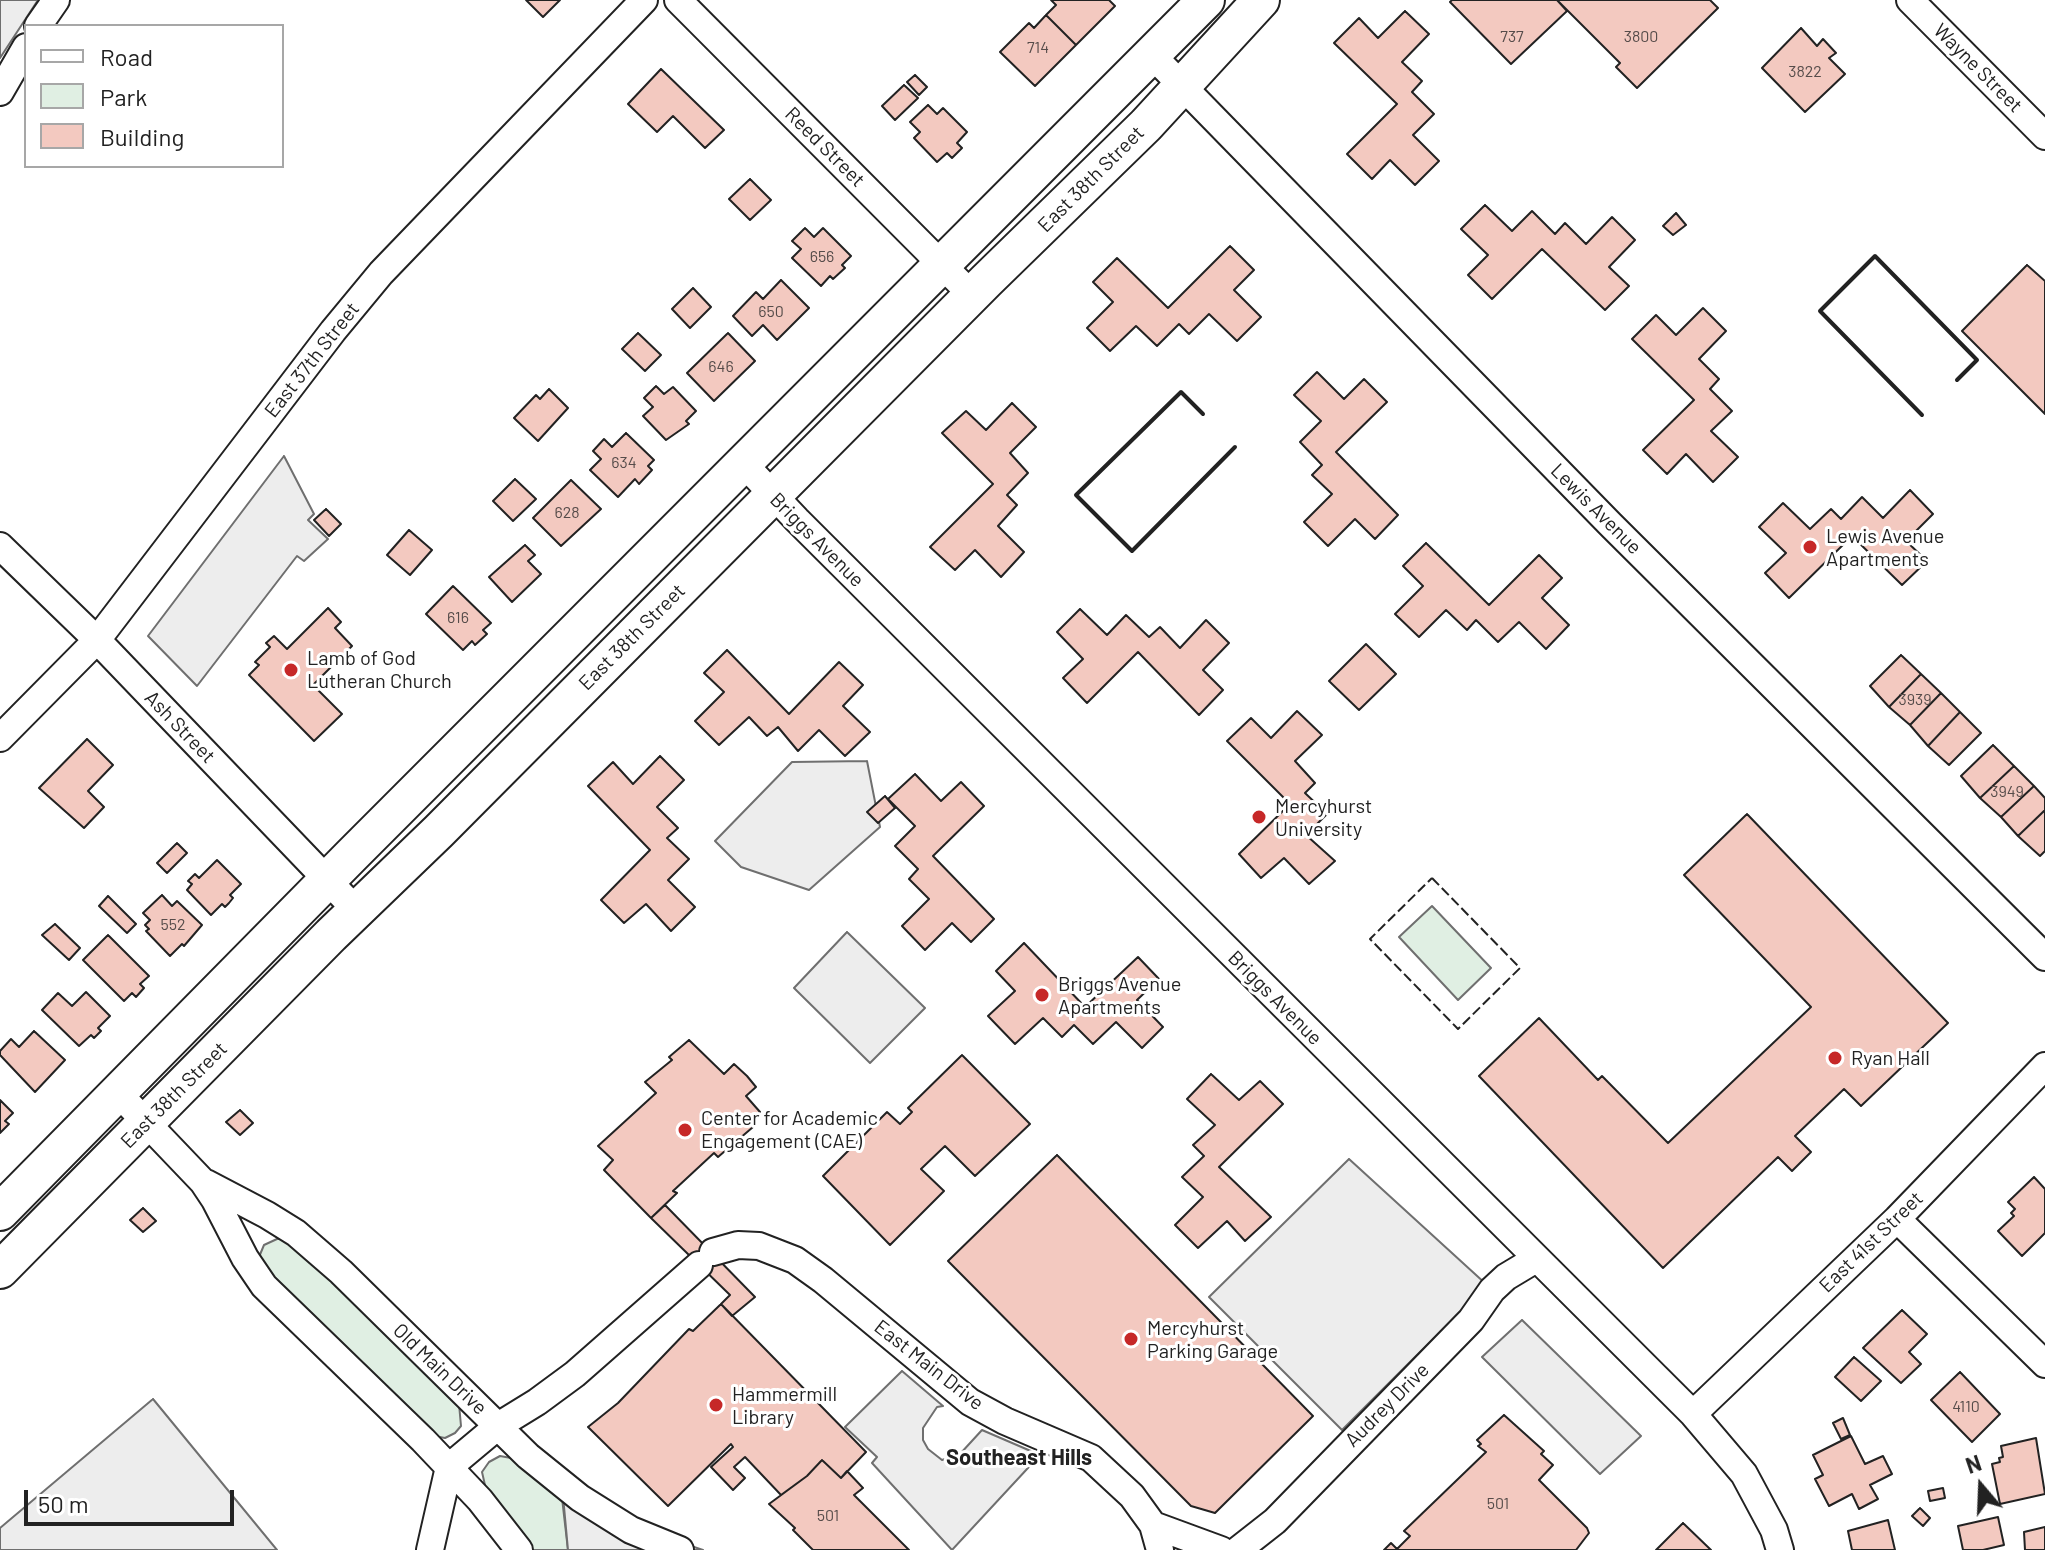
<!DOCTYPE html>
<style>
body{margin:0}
#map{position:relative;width:2045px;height:1550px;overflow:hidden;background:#fff;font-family:Barlow,sans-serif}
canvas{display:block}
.legend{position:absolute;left:24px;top:24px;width:260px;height:144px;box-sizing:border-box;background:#fff;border:2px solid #a7a7a7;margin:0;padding:10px 14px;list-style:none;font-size:24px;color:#222}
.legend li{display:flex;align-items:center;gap:16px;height:40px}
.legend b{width:40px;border:2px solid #a7a7a7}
.north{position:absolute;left:1941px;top:1446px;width:80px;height:80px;-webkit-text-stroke:6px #fff;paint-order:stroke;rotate:341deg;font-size:22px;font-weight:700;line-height:32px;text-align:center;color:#222}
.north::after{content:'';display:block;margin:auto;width:28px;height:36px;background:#222;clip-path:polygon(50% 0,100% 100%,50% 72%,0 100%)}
.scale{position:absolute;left:24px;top:1490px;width:210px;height:36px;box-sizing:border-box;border:4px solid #222;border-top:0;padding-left:10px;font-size:24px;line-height:28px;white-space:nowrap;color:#222;-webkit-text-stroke:6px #fff;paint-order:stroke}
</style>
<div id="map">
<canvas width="2045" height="1550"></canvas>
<ul class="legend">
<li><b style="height:10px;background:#fff"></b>Road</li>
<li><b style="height:22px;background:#e0efe3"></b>Park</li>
<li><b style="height:22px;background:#f3c9c0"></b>Building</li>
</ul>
<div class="north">N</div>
<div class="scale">50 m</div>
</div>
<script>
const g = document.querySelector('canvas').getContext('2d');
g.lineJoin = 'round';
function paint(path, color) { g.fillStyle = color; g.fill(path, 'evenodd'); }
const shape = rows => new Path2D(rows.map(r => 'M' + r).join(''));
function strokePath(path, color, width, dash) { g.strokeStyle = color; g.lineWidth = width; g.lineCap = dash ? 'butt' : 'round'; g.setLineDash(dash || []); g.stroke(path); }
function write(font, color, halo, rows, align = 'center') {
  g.font = font + ' Barlow,sans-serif'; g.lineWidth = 6; g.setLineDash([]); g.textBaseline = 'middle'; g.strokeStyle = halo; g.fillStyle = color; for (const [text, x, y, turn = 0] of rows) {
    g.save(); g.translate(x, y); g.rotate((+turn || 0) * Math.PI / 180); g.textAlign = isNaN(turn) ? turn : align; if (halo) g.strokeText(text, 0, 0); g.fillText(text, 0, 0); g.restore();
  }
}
const green = shape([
 [1432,906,1491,968,1458,1000,1399,937,1432,906],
 [277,1239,288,1239,296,1245,459,1404,461,1426,455,1433,445,1438,434,1436,270,1280,259,1257,264,1245,277,1239],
 [500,1456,511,1458,520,1464,562,1498,568,1550,531,1550,487,1494,482,1472,489,1462,500,1456]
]);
paint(green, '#e0efe3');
strokePath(green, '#6f6f6f', 2);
const parking = shape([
 [0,0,38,0,0,58,0,0],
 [284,456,314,514,308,520,328,539,304,561,297,556,197,686,148,636,284,456],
 [867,761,880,827,809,890,741,867,715,841,792,762,867,761],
 [847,932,925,1008,870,1063,794,988,847,932],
 [1349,1159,1487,1285,1342,1430,1209,1297,1349,1159],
 [1522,1320,1641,1436,1600,1474,1482,1357,1522,1320],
 [902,1371,943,1406,937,1407,923,1428,923,1440,928,1449,942,1460,960,1454,982,1430,1040,1455,952,1550,872,1463,877,1457,845,1427,902,1371],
 [153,1399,277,1550,0,1550,0,1528,153,1399],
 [561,1474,673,1540,703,1550,568,1550,561,1474]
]);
paint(parking, '#ededed');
strokePath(parking, '#6f6f6f', 2);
const building = shape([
 [526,0,560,0,543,17,526,0],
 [1051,0,1109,0,1115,6,1076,45,1046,15,1056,5,1051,0],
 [1452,0,1557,0,1567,11,1511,64,1450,2,1452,0],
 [1557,0,1710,0,1718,8,1637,88,1616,67,1620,63,1557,0],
 [1405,11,1429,34,1402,62,1422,81,1412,92,1434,114,1413,135,1439,161,1415,185,1390,160,1372,179,1347,154,1397,104,1334,43,1359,18,1378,38,1405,11],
 [1046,15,1076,45,1035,86,1000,52,1029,23,1034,28,1046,15],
 [1801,28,1817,46,1823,39,1836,53,1829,58,1845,74,1805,112,1762,68,1801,28],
 [661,69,724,130,705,148,673,116,657,132,628,104,661,69],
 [915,75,927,87,919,95,907,82,915,75],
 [904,85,918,98,895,120,882,106,904,85],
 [928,105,937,114,943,108,967,132,957,143,962,148,952,158,947,153,937,162,914,138,920,132,910,122,928,105],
 [750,179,771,200,750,220,729,199,750,179],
 [1485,205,1512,231,1532,211,1555,234,1565,223,1586,244,1612,217,1635,240,1609,267,1629,286,1605,310,1542,249,1492,299,1468,275,1488,255,1461,229,1485,205],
 [1676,213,1686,225,1673,235,1663,226,1676,213],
 [805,228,814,237,823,228,851,256,842,265,845,268,833,279,830,276,821,286,792,258,801,249,792,241,805,228],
 [1230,246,1254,270,1234,290,1261,317,1237,341,1209,314,1189,334,1179,324,1157,346,1136,326,1110,351,1087,328,1113,302,1093,282,1117,258,1168,308,1230,246],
 [2027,265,2045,281,2045,414,1962,331,2027,265],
 [781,280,809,308,777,340,763,325,752,336,733,316,756,292,763,299,781,280],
 [693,288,711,307,690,328,672,309,693,288],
 [1703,308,1726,331,1699,359,1719,379,1710,389,1732,411,1711,431,1738,457,1713,482,1686,454,1667,474,1643,450,1694,400,1632,339,1656,315,1676,335,1703,308],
 [638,333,661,355,645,371,622,349,638,333],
 [728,333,755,361,714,401,687,373,728,333],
 [1317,372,1344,399,1364,379,1387,402,1336,452,1398,515,1375,539,1355,519,1328,546,1304,522,1332,494,1312,475,1322,465,1300,442,1321,421,1294,395,1317,372],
 [656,386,664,394,673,387,696,411,686,421,689,424,666,440,643,416,653,407,644,398,656,386],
 [549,389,568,408,538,441,514,418,536,395,540,399,549,389],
 [1012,403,1036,427,1010,453,1028,473,1007,495,1017,505,998,526,1024,552,1001,577,975,550,955,570,930,547,993,484,942,433,966,411,986,430,1012,403],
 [626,433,654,460,648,466,652,470,639,484,635,479,618,497,590,470,601,459,593,451,604,439,612,447,626,433],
 [515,479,536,499,513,521,493,501,515,479],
 [571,480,601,509,561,546,533,518,571,480],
 [1910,490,1933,514,1906,541,1927,561,1902,585,1852,536,1789,598,1765,573,1786,553,1759,527,1783,503,1810,529,1831,509,1841,519,1862,497,1883,518,1910,490],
 [326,509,341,524,329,536,314,520,326,509],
 [409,530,432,550,410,575,387,555,409,530],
 [1426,543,1489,605,1539,555,1562,578,1542,598,1569,625,1546,649,1519,622,1498,642,1476,620,1467,630,1446,610,1419,637,1395,614,1423,586,1403,566,1426,543],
 [525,545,535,555,528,561,541,574,512,602,489,577,525,545],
 [453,586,491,623,483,630,487,634,475,645,472,641,463,650,426,614,453,586],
 [328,608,341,622,335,628,352,646,347,651,352,656,345,663,340,658,313,685,342,714,314,741,249,675,259,665,255,662,270,647,266,643,274,636,287,649,328,608],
 [1080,609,1107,635,1126,615,1149,637,1160,627,1180,648,1206,620,1229,643,1203,670,1223,690,1199,715,1138,652,1087,703,1063,678,1083,659,1057,632,1080,609],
 [1366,644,1396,674,1359,710,1329,681,1366,644],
 [727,650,789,714,839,662,863,685,843,706,870,732,845,756,819,730,798,751,778,727,767,736,749,717,719,745,695,721,724,692,704,673,727,650],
 [1901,655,1921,674,1889,707,1870,686,1901,655],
 [1921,674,1941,693,1910,725,1889,707,1921,674],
 [1941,693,1960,712,1928,746,1910,725,1941,693],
 [1297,711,1322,735,1295,761,1315,783,1305,793,1327,814,1306,835,1335,861,1309,884,1284,858,1261,878,1239,854,1290,804,1227,741,1251,718,1271,738,1297,711],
 [1960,712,1981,733,1949,765,1928,746,1960,712],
 [87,739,113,765,88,791,104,807,84,828,39,788,87,739],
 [1993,745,2014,766,1980,798,1961,776,1993,745],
 [660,756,684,780,657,807,678,828,667,838,689,859,668,880,695,907,671,931,646,904,624,923,601,900,650,850,588,786,613,762,633,784,660,756],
 [2014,766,2034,786,2001,817,1980,798,2014,766],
 [915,774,941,801,961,782,984,806,933,856,994,919,971,942,952,923,925,950,902,926,929,899,909,879,918,869,895,846,915,826,888,799,915,774],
 [2034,786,2045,798,2045,810,2018,836,2001,817,2034,786],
 [885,796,895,808,878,823,867,812,885,796],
 [2045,810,2045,851,2040,856,2018,836,2045,810],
 [1747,814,1948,1023,1861,1106,1844,1089,1795,1136,1811,1152,1792,1171,1778,1157,1663,1268,1479,1076,1539,1018,1598,1080,1602,1076,1668,1143,1811,1007,1684,875,1747,814],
 [177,843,187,853,167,873,157,863,177,843],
 [217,860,241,884,230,895,233,898,229,903,225,907,222,904,211,915,187,890,192,884,188,881,195,874,199,878,217,860],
 [162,895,172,906,177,901,202,925,184,946,182,944,170,956,146,931,149,929,145,925,150,920,143,913,162,895],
 [108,896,136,924,127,933,99,906,108,896],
 [55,924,80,948,69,960,42,935,55,924],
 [108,935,149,976,140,984,144,988,136,997,132,993,124,1001,83,960,108,935],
 [1024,943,1085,1007,1138,957,1159,979,1137,1000,1163,1027,1142,1048,1116,1022,1093,1044,1074,1025,1062,1037,1043,1018,1015,1044,988,1016,1015,991,996,971,1024,943],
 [86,992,110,1016,98,1028,101,1031,94,1038,91,1035,79,1046,42,1010,58,993,72,1006,86,992],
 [34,1031,65,1060,35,1092,0,1055,0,1051,11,1039,19,1047,34,1031],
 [689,1040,724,1074,734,1064,747,1076,756,1087,746,1096,760,1112,749,1123,753,1127,718,1157,714,1153,673,1191,677,1193,651,1218,604,1170,613,1160,598,1146,656,1093,645,1082,672,1060,669,1057,689,1040],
 [962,1055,1030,1124,975,1176,945,1146,921,1169,944,1191,890,1245,823,1176,887,1112,900,1124,912,1112,908,1108,962,1055],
 [1211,1074,1239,1100,1260,1081,1283,1104,1219,1167,1271,1217,1245,1241,1227,1221,1198,1248,1175,1225,1203,1197,1182,1177,1204,1156,1193,1145,1215,1125,1187,1099,1211,1074],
 [0,1100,13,1113,5,1121,9,1124,0,1133,0,1100],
 [240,1110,253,1123,240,1135,226,1122,240,1110],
 [1057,1155,1313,1416,1215,1513,1191,1506,948,1261,1057,1155],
 [2034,1177,2045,1189,2045,1233,2022,1256,1998,1231,2014,1216,2011,1213,2015,1209,2008,1202,2034,1177],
 [665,1205,755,1297,732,1316,721,1304,730,1295,651,1218,665,1205],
 [143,1208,156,1221,143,1232,130,1220,143,1208],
 [721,1304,866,1452,841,1478,822,1460,807,1476,781,1495,745,1457,734,1467,745,1478,733,1490,711,1467,733,1447,731,1444,668,1506,588,1427,618,1403,689,1329,693,1331,721,1304],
 [1902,1310,1927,1334,1909,1352,1921,1364,1901,1383,1863,1348,1902,1310],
 [1854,1357,1881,1381,1861,1401,1835,1377,1854,1357],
 [1960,1372,2000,1414,1972,1442,1931,1400,1960,1372],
 [1504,1415,1544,1451,1541,1454,1553,1465,1539,1480,1587,1528,1589,1533,1576,1550,1384,1550,1391,1543,1397,1549,1410,1536,1404,1531,1486,1452,1478,1446,1481,1444,1477,1440,1504,1415],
 [1843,1418,1850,1435,1841,1439,1833,1423,1843,1418],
 [1851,1436,1865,1464,1883,1456,1892,1474,1870,1485,1878,1499,1859,1509,1852,1494,1829,1506,1815,1479,1823,1475,1813,1455,1851,1436],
 [2036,1438,2045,1494,2000,1504,1992,1464,2000,1462,1999,1458,2003,1457,2001,1446,2036,1438],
 [822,1460,841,1478,847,1471,863,1488,854,1495,909,1550,813,1550,793,1530,795,1528,769,1504,807,1476,822,1460],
 [1943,1488,1945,1498,1930,1501,1928,1491,1943,1488],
 [1920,1508,1930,1518,1923,1526,1912,1516,1920,1508],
 [1998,1517,2004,1545,1983,1550,1963,1550,1958,1526,1998,1517],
 [1888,1520,1895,1550,1852,1550,1848,1531,1888,1520],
 [1683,1523,1711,1550,1656,1550,1683,1523],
 [2045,1527,2045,1550,2025,1550,2024,1532,2045,1527]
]);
paint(building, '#f3c9c0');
strokePath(building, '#222', 2);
const street = shape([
 [678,0,972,295],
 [1910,0,2045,136],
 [38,26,56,0],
 [1152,55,1610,524,2045,957],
 [0,92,26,47],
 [744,464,797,520,1693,1414,1744,1474,1774,1530,1780,1550],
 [0,546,97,640,356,910],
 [0,738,97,640,333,331,381,273,644,0],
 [118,1093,203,1182,215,1200,245,1258,264,1286,423,1440,480,1500,519,1550],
 [206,1183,267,1215,296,1233,341,1272,528,1456,580,1498,631,1530,680,1550],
 [1897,1219,2045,1364],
 [713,1252,738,1245,759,1246,795,1260,823,1280,970,1402,1005,1421,1091,1458,1132,1496,1153,1525,1160,1550],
 [1693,1414,1897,1219,2045,1066],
 [1153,1525,1221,1550],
 [430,1550,449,1467,498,1426,537,1402,575,1374,699,1265],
 [1238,1550,1275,1521,1471,1320,1492,1290,1506,1277,1536,1259]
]);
const secondary = shape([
 [0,1212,352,855,1206,0],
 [0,1270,331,935,439,831,986,281,1146,125,1261,0]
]);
strokePath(street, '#222', 30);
strokePath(secondary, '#222', 40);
strokePath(street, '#fff', 26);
strokePath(secondary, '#fff', 36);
strokePath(shape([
 [1432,878,1520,968,1458,1029,1370,939,1432,878]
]), '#222', 2, [10, 4]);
strokePath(shape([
 [1203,414,1181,392,1076,495,1132,551,1235,447],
 [1922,415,1820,311,1875,256,1977,360,1957,380]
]), '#222', 4);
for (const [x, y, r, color] of [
 [1810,547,8,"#c62828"],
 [291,670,8,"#c62828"],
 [1259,817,8,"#c62828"],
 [1042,995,8,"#c62828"],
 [1835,1058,8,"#c62828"],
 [685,1130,8,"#c62828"],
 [1131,1339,8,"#c62828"],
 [716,1405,8,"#c62828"]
]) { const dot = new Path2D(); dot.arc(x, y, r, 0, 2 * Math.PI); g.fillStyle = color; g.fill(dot); strokePath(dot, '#fff', 3); }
write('16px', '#564c4a', null, [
 ["737",1512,37],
 ["3800",1641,37],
 ["714",1038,48],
 ["3822",1805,72],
 ["656",822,257],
 ["650",771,312],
 ["646",721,367],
 ["634",624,463],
 ["628",567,513],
 ["616",458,618],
 ["3939",1915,700],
 ["3949",2007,792],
 ["552",173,925],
 ["4110",1966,1407],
 ["501",1498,1504],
 ["501",828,1516]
]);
write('20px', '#222', '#fff', [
 ["Wayne Street",1978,68,45],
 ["Reed Street",825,147,45],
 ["East 38th Street",1091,179,-45],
 ["East 37th Street",312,360,-52],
 ["Lewis Avenue",1596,509,45],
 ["Briggs Avenue",817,540,45],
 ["East 38th Street",632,637,-45],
 ["Ash Street",180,727,46],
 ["Briggs Avenue",1275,998,45],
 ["East 38th Street",174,1095,-45],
 ["East 41st Street",1871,1242,-44],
 ["East Main Drive",929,1365,38],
 ["Old Main Drive",440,1369,44],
 ["Audrey Drive",1387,1405,-45]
]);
write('20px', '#222', '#fff', [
 ["Lewis Avenue",1826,536],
 ["Apartments",1826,559],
 ["Lamb of God",307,658],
 ["Lutheran Church",307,681],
 ["Mercyhurst",1275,806],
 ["University",1275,829],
 ["Briggs Avenue",1058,984],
 ["Apartments",1058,1007],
 ["Ryan Hall",1851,1058],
 ["Center for Academic",701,1118],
 ["Engagement (CAE)",701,1141],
 ["Mercyhurst",1147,1328],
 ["Parking Garage",1147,1351],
 ["Hammermill",732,1394],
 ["Library",732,1417]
], 'left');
write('bold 22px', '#222', '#fff', [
 ["Southeast Hills",1019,1458]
]);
</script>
